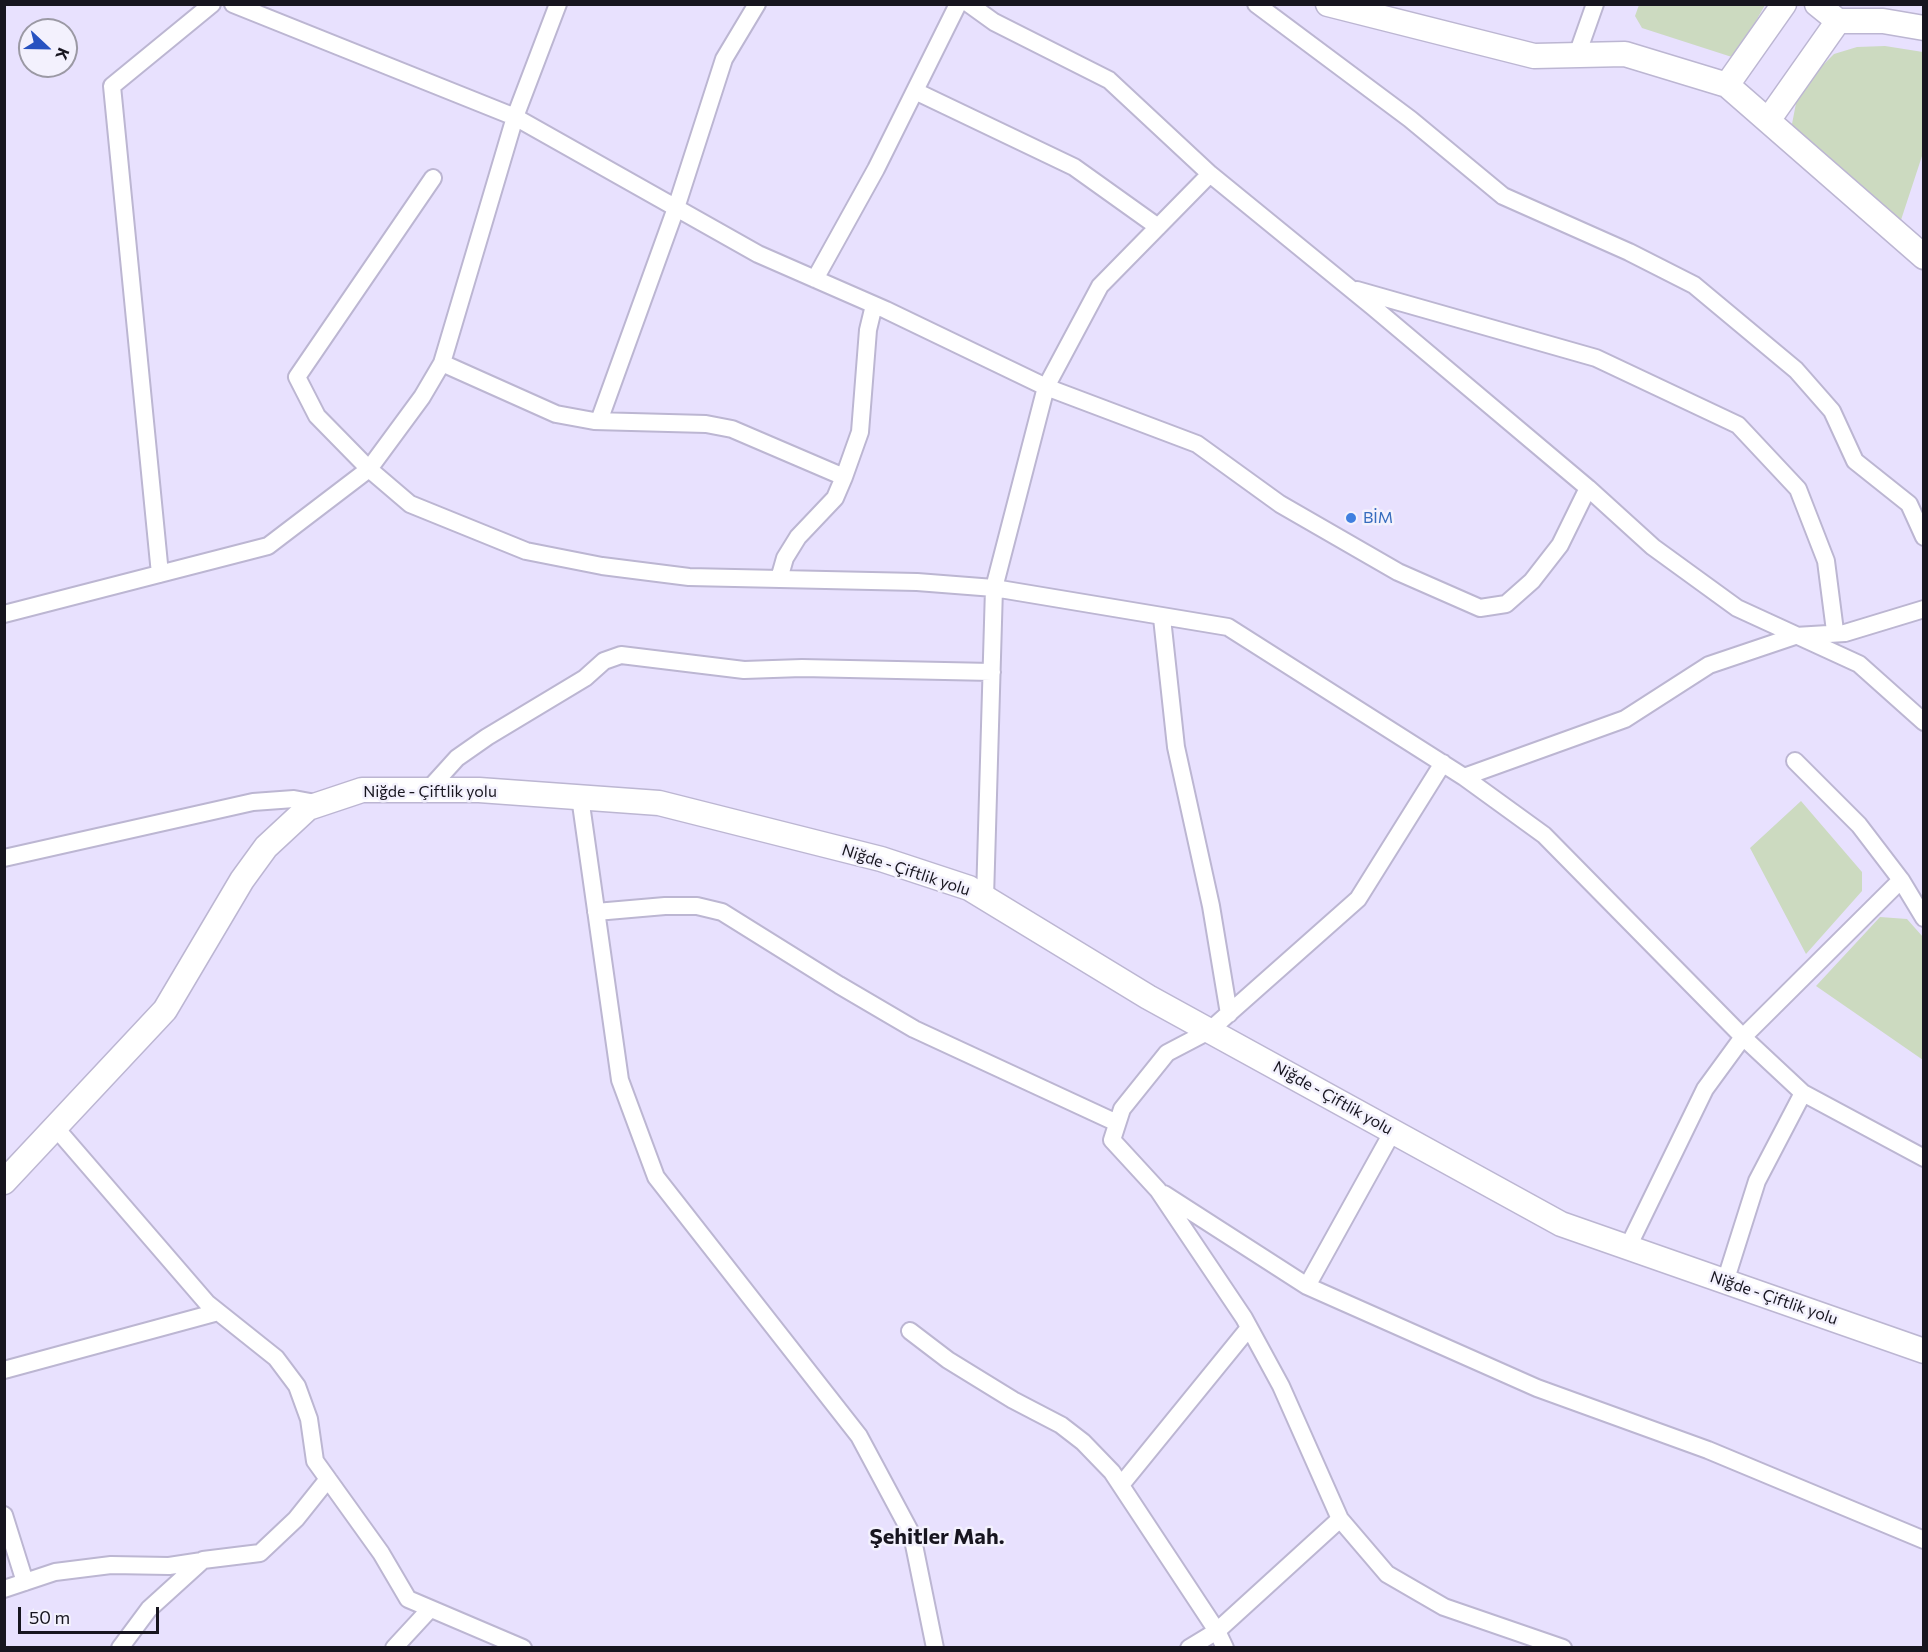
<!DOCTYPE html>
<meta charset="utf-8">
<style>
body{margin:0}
#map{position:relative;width:1928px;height:1652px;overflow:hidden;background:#e8e1fe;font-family:Commissioner,sans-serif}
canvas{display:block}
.frame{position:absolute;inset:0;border:6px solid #17151f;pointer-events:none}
.north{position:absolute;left:18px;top:18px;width:60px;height:60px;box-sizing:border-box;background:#f3f1fd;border:2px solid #9b99a4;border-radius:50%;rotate:112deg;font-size:16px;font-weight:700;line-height:24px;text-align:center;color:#17151f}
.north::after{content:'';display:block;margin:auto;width:21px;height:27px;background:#2752c0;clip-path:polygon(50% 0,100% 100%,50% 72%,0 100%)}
.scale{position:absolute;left:18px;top:1607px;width:141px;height:27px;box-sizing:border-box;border:3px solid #17151f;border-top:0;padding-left:8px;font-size:18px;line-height:21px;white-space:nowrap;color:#17151f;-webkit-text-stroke:4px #f3f1fd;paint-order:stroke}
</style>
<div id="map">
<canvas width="1928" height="1652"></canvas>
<div class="frame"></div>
<div class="north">K</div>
<div class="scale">50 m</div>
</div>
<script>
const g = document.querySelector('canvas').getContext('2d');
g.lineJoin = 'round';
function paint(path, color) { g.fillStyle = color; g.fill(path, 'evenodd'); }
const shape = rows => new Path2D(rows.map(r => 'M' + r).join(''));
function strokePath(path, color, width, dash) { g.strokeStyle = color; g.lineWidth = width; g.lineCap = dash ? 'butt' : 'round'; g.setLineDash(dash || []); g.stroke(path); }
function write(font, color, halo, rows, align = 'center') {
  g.font = font + ' Commissioner,sans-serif'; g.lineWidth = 5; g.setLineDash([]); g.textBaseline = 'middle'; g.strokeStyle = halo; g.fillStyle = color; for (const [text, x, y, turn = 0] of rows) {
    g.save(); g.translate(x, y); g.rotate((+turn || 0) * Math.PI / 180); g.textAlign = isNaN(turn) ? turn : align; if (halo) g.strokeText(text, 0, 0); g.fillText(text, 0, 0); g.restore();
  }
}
paint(shape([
 [1639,5,1765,5,1735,58,1642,28,1635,16],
 [1885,46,1923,52,1923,153,1900,223,1806,144,1792,124,1797,98,1816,72,1834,54,1857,47],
 [1801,801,1862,872,1862,891,1806,954,1750,848],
 [1880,917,1907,919,1923,937,1923,1060,1816,986]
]), '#ccdac0');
const street = shape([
 [233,4,515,117,758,254,886,310,1046,387,1197,444,1280,504,1398,572,1480,608,1506,604,1532,581,1560,545,1588,488],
 [969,4,994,22,1109,80,1210,174,1373,307,1588,488,1653,547,1737,608,1859,664,1924,722],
 [1256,4,1410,119,1503,196,1629,252,1694,285,1796,370,1832,411,1855,461,1909,504,1924,537],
 [1577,55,1595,4],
 [915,91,1074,167,1158,227],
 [433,178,297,377,317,416,369,469,410,504,526,551,602,566,689,577,917,582,994,588,1228,627,1464,777,1544,835,1743,1037,1803,1093,1924,1158],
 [815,279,876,169,958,4],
 [1357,290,1596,358,1738,425,1798,489,1826,561,1835,631],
 [442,363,556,414,594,421,706,424,732,429,844,477],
 [599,421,676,208,724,59,757,4],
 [160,574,112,86,212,4],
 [779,579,785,558,798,537,835,498,844,477,860,432,868,330,874,305],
 [4,614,268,546,369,469,422,397,442,363,515,117,558,4],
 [1162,618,1176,747,1211,906,1229,1014],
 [1795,761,1859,825,1901,880],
 [1464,777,1625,719,1709,665,1795,636,1845,633,1924,609],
 [428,790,457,758,487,737,585,678,604,661,621,655,744,670,802,668,992,672],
 [580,797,620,1080,656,1177,859,1436,912,1535,935,1648],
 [4,858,253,802,294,799,321,804],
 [985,898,994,588,1046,387,1100,286,1210,174],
 [596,912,665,906,697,906,722,912,839,985,914,1029,1117,1123],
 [55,1127,207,1303,276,1358,297,1386,309,1419,315,1461,381,1553,408,1599,523,1648],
 [1164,1194,1307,1286,1537,1388,1708,1450,1924,1540],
 [1628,1247,1705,1089,1743,1037,1901,880,1924,918],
 [1725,1282,1757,1181,1803,1093],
 [1307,1286,1393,1131],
 [910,1331,948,1360,1013,1400,1061,1425,1083,1442,1112,1472,1217,1631,1225,1648],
 [4,1370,218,1312],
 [1121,1485,1248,1329],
 [4,1515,25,1582],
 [1340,1519,1387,1574,1444,1607,1563,1648],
 [4,1589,55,1572,111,1565,169,1566,202,1561],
 [120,1648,149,1609,203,1560,260,1553,296,1519,328,1479],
 [394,1648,430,1609],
 [1189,1648,1217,1631,1340,1519,1281,1386,1244,1318,1158,1190,1112,1140,1122,1109,1167,1053,1209,1031,1358,899,1443,763]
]);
const secondary = shape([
 [1328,4,1534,56,1625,54,1727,85,1924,257],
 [1817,4,1838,21,1883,21,1924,28],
 [1727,85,1784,4],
 [1769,119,1838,21],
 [4,1182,165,1010,242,880,266,847,308,808,362,790,479,790,659,803,881,859,969,888,1148,997,1561,1224,1924,1351]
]);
strokePath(street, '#bcb6d2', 20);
strokePath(secondary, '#bcb6d2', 27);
strokePath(street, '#fff', 16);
strokePath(secondary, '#fff', 24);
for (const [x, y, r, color] of [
 [1351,518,6,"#3f7fe0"]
]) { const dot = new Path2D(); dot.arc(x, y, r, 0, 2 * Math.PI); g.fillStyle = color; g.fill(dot); strokePath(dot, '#f3f1fd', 2); }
write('16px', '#366cbe', '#f3f1fd', [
 ["BİM",1363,518]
], 'left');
write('16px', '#17151f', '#f3f1fd', [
 ["Niğde - Çiftlik yolu",430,792],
 ["Niğde - Çiftlik yolu",906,870,18],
 ["Niğde - Çiftlik yolu",1333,1098,29],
 ["Niğde - Çiftlik yolu",1774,1298,19]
]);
write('bold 22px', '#17151f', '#f3f1fd', [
 ["Şehitler Mah.",937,1537]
]);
</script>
